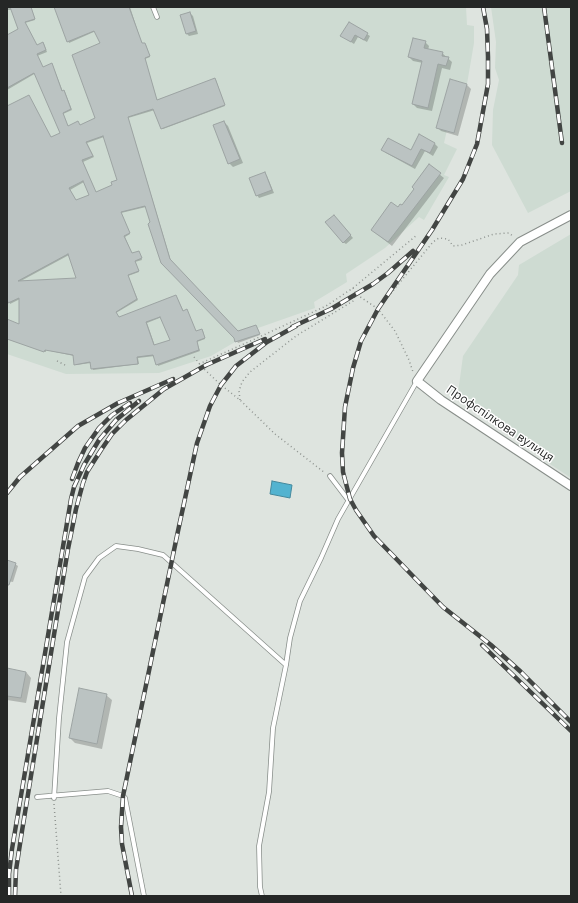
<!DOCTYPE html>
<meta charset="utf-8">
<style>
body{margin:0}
#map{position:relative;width:578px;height:903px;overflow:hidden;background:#dee4df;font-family:"Open Sans",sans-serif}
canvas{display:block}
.frame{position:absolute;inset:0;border:8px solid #252726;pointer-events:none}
</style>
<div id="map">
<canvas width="578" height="903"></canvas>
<div class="frame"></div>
</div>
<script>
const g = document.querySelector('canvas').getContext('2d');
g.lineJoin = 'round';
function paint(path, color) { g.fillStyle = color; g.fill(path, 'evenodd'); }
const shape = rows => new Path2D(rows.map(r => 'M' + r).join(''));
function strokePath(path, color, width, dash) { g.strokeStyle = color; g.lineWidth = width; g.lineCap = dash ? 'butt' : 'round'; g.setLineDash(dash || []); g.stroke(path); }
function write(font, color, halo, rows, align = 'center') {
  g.font = font + ' "Open Sans",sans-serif'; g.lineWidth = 3; g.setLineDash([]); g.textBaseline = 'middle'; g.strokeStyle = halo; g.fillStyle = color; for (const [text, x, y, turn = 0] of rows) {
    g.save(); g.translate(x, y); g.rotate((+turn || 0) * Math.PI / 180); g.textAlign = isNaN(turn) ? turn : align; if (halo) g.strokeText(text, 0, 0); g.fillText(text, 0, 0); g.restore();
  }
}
paint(shape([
 [7,7,466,7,467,25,474,26,474,43,467,84,450,79,436,127,447,130,444,143,457,149,444,175,449,177,424,220,419,217,385,248,346,274,347,282,314,302,315,308,258,328,260,334,235,342,211,356,159,373,66,374,7,354],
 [491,7,571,7,571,191,528,213,492,145,493,110,499,80,495,68,496,42],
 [571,234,571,478,544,460,458,393,463,356,518,275,519,265]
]), '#cedbd2');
const water = shape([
 [272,481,292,485,290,498,270,494,272,481]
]);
paint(water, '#53b3d0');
strokePath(water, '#45899d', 1);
paint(shape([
 [7,7,31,7,35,20,25,23,37,46,43,43,44,44,47,52,37,56,43,68,53,66,63,92,65,92,72,110,63,114,68,127,80,126,96,119,101,44,96,31,69,43,57,7,130,7,142,44,146,45,150,57,145,59,157,100,215,79,216,80,225,106,163,129,155,110,128,118,171,261,238,332,256,327,260,335,238,343,235,337,162,263,146,207,121,213,130,234,125,237,132,254,139,252,142,260,135,262,139,272,128,276,138,300,116,313,119,318,176,296,184,312,196,332,203,331,205,339,197,342,200,351,158,366,155,356,138,358,139,364,93,370,91,363,76,365,74,356,46,350,46,352,7,339,7,320,20,325,20,299,10,304,7,294,7,107,51,138,62,133,36,73,7,90,7,37,19,29,12,10,7,10],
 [104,137,118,181,113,186,96,193,83,162,94,157,87,143],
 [84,182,90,195,76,201,70,190],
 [69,255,77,279,19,282],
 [162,317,171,340,155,346,147,323],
 [190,13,193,16,198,34,189,36,187,34,182,16],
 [349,23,370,36,367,42,358,37,354,44,342,36],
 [425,42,429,46,428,50,442,53,452,62,450,70,442,68,432,111,417,108,413,104,423,63,413,61,409,57],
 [450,80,467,85,471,89,458,136,441,131,437,127],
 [224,122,228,126,243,163,233,167,229,163],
 [435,144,438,147,433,156,425,151,415,169,386,153,383,150,411,151],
 [429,166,444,178,392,246,376,233,398,208,402,207,415,189],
 [265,173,267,176,274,193,259,198,257,195],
 [336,219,353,238,346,244,343,242],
 [7,561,15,564,18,566,13,582,7,581],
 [7,669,26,672,31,678,26,703,7,700],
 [106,695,112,700,102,749,75,743,70,738]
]), '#0003');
const building = shape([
 [10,7,31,7,35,19,25,22,37,45,43,42,46,50,37,54,43,67,52,63,62,91,64,90,71,109,63,113,68,126,78,121,80,125,95,118,72,55,100,43,94,31,67,42,54,7,129,7,142,43,145,43,150,56,145,58,157,100,215,78,225,105,161,129,153,109,128,117,170,259,238,331,256,325,260,334,235,342,234,338,161,263,148,224,150,222,145,206,121,212,130,233,124,236,132,253,139,251,142,258,135,261,139,271,128,275,137,299,116,312,119,317,176,295,183,311,187,309,196,331,202,329,205,338,197,341,199,350,156,365,153,355,137,357,138,364,91,369,90,362,74,365,73,355,45,350,44,352,7,339,7,319,19,324,19,298,8,303,7,298,7,106,29,95,51,137,60,133,34,73,7,88,7,35,18,29,10,7],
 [103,136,117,180,111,182,112,185,96,192,82,160,93,156,86,142,103,136],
 [83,181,89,195,76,200,69,188,83,181],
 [68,254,76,278,18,281,68,254],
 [160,317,170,340,154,345,146,322,160,317],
 [190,12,196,31,186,34,180,15,190,12],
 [349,22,368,33,364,40,355,35,351,42,340,36,349,22],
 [413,38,426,41,424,48,443,52,442,56,449,57,446,66,438,64,428,108,412,104,422,61,408,57,413,38],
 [450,79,467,84,454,133,436,128,450,79],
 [224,121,240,159,228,164,213,125,224,121],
 [419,134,435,143,430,153,421,149,412,166,381,150,388,138,411,150,419,134],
 [429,164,441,173,388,242,371,230,391,202,398,207,400,204,402,205,414,189,412,187,429,164],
 [265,172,272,190,256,196,249,178,265,172],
 [334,215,351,235,343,243,325,222,334,215],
 [7,560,16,563,9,585,7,585,7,560],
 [7,668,26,672,21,698,7,696,7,668],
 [79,688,107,694,97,744,69,738,79,688]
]);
paint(building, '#bbc3c2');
strokePath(building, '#9da4a3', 1);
const lane = shape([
 [153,7,157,17],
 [330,476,349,501],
 [37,797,108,791,123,796,125,798,144,896],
 [54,798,59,718,67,642,85,577,99,558,116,546,138,549,163,555,286,665],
 [262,896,260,887,259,846,269,792,273,728,286,665,290,638,300,601,321,558,338,519,417,381]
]);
const street = shape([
 [571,215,520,242,490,274,417,381,441,400,571,486]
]);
strokePath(lane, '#888e8a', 5.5);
strokePath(street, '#888e8a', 10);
strokePath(shape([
 [353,288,356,294,378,309,395,331,409,360,413,372],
 [378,309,433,242,439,238,448,239,453,246,462,245,494,234,509,233,514,237],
 [194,357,202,367,221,385,240,400,275,434,325,473],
 [57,361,67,366],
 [199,364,255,339,326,306,353,288,417,235],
 [240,400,239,391,242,382,250,372,296,336,353,301,356,294],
 [54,804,61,896]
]), '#8f9490', 1.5, [1, 3]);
strokePath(lane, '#fff', 4);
strokePath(street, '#fff', 8);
const rail = shape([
 [483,7,487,29,488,57,488,84,477,144,463,179,432,230,378,309,361,341,353,368,345,407,342,453,343,472,350,499,356,510,374,536,443,607,491,645,521,672,571,722],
 [544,7,562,143],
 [292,327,331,309,373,284,388,273,413,251],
 [204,366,265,339],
 [72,479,78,463,85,448,99,428,112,415,130,403],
 [7,493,20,477,78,426,118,403,173,379],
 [482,645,571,731],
 [9,896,9,874,12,849,71,499,74,487,84,465,99,440,116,420,139,401],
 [15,896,16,870,22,831,68,549,76,509,83,483,87,472,101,450,112,434,126,420,164,389,208,364],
 [132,896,122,844,121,827,123,796,178,531,197,443,210,406,221,385,236,366,267,342,296,326]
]);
strokePath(rail, '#424543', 4.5);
strokePath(rail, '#fff', 3, [9]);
write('12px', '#252726', '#fff', [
 ["Профспілкова вулиця",500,424,34]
]);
</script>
